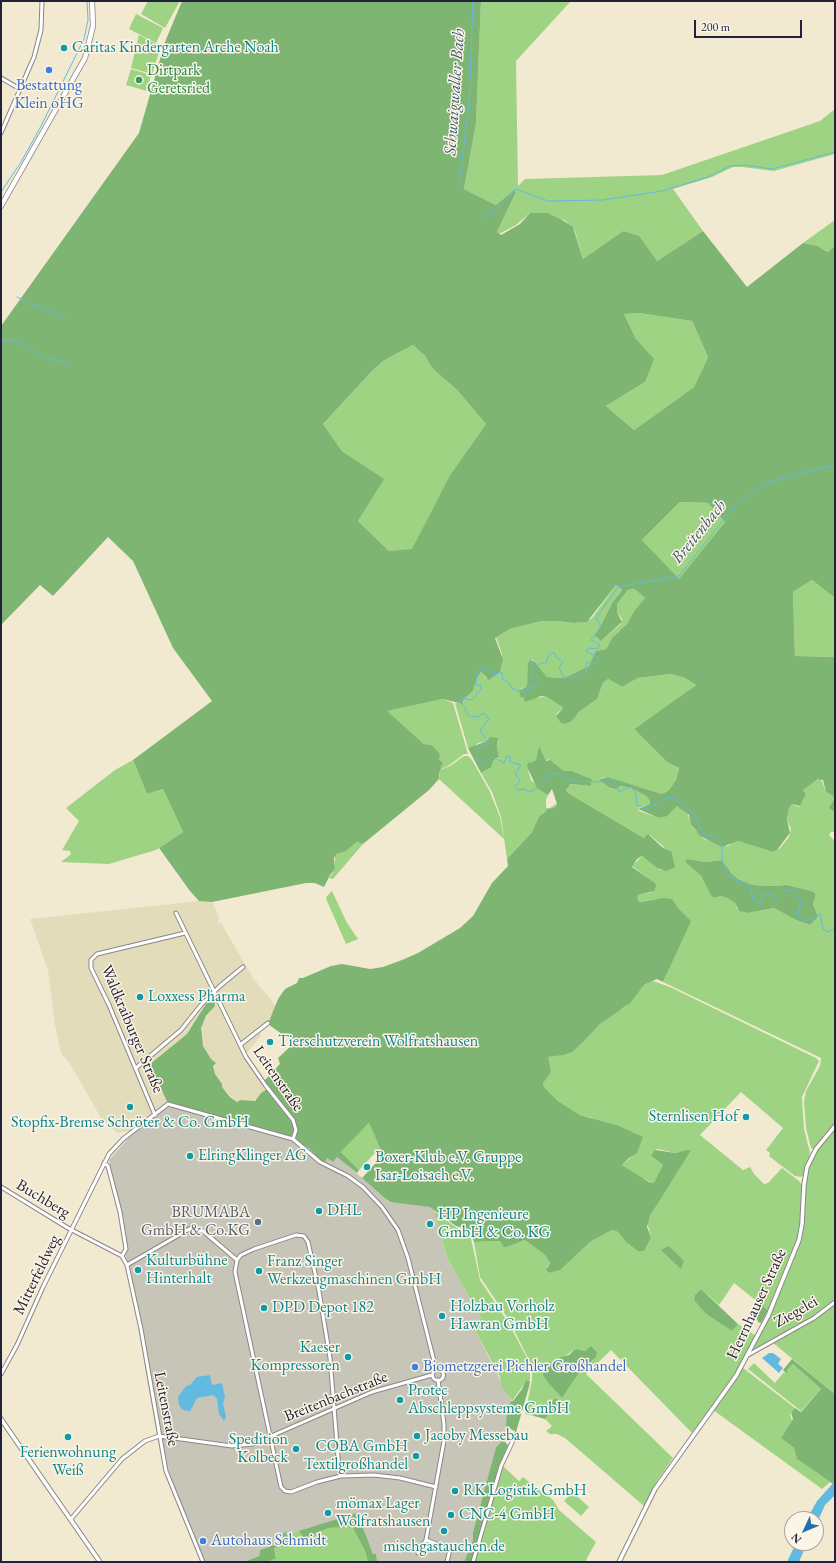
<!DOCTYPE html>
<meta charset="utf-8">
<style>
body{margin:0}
#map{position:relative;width:836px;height:1563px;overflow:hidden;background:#f2ead0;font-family:"EB Garamond",serif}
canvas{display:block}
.frame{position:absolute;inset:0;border:2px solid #22223b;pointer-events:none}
.north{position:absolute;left:784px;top:1511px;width:40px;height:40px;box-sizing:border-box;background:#fcf5e5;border:1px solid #a5a1a1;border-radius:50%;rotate:226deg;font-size:11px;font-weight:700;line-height:16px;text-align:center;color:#22223b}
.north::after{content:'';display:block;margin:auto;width:14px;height:18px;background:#1f6fb2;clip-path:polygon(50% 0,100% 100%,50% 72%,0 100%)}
.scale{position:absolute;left:694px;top:20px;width:108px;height:18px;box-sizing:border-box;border:2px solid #22223b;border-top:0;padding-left:5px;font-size:12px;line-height:14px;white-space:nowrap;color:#22223b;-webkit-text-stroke:3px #fcf5e5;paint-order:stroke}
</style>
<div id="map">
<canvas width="836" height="1563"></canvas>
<div class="frame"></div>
<div class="north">N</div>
<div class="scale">200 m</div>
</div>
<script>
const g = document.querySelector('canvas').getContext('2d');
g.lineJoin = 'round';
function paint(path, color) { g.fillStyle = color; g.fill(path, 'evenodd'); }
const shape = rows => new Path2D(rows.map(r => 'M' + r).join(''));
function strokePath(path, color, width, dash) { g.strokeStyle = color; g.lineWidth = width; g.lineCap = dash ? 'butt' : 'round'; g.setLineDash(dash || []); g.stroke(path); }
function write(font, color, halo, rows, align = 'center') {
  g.font = font + ' "EB Garamond",serif'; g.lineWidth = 3; g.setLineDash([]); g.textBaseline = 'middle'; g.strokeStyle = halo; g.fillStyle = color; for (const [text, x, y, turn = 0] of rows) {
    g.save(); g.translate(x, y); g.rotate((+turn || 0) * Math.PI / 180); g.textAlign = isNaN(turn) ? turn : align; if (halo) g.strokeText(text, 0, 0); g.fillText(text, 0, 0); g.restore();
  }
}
paint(shape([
 [199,901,212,902,219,917,218,924,221,923,253,978,276,1006,268,1024,260,1033,261,1036,246,1054,267,1089,260,1094,254,1101,242,1100,237,1102,222,1087,222,1084,215,1074,213,1066,216,1063,211,1059,203,1046,200,1034,203,1022,215,1006,211,1000,187,1034,150,1064,168,1104,135,1130,117,1133,101,1118,70,1064,61,1053,55,1025,48,970,30,919]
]), '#e3dcba');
paint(shape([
 [172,1105,293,1139,309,1148,324,1164,327,1158,333,1161,337,1157,339,1158,389,1201,429,1206,434,1209,448,1259,481,1318,480,1320,473,1326,511,1401,507,1414,506,1436,496,1447,473,1532,473,1540,464,1562,377,1562,364,1535,357,1515,287,1535,286,1532,280,1537,279,1543,260,1550,259,1556,244,1562,202,1562,158,1441,109,1160,144,1120]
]), '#c6c5b8');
paint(shape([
 [148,1,180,1,165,28,141,14],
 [481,1,571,1,516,61,518,186,525,179,662,175,820,121,835,109,835,154,774,171,742,167,733,167,712,177,673,189,703,231,657,261,623,231,583,259,575,231,566,221,548,213,530,213,516,225,499,234,497,232,516,192,514,190,496,205,464,189,476,124],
 [136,14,163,28,156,43,129,29],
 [139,35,161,46,152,74,131,68],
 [131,69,151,75,147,91,126,85],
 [835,220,835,246,829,252,818,246,803,243],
 [639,313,692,321,708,357,694,387,634,430,606,406,645,382,645,351,636,339,624,314],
 [413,345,425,356,433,369,457,390,486,424,450,475,412,550,389,551,358,521,383,479,342,451,323,424,373,370,383,361],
 [680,502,708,503,725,522,679,580,642,540],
 [812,580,835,598,835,657,795,656,793,592],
 [616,585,622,590,612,603,601,625,594,635,601,641,621,624,622,619,617,612,617,604,628,590,634,589,645,598,634,611,627,624,612,638,606,649,596,651,593,662,589,666,564,678,547,677,535,662,532,660,529,661,527,686,521,689,521,698,547,697,562,707,563,708,556,714,572,721,579,712,597,699,603,683,608,679,622,687,638,678,671,674,685,678,696,685,634,729,667,762,679,768,676,780,669,790,662,794,605,777,599,780,610,788,613,789,620,786,631,788,646,796,650,801,650,804,638,808,639,811,659,818,677,805,687,813,694,829,704,839,728,846,734,842,738,841,773,852,780,848,789,837,791,829,787,819,789,808,792,804,799,807,806,794,803,790,805,788,818,779,821,779,826,792,833,796,834,799,830,809,835,813,835,832,831,832,829,835,835,841,835,1124,814,1149,811,1148,806,1128,804,1101,806,1091,820,1066,821,1058,663,982,668,971,681,911,678,908,657,899,638,902,636,897,638,895,652,892,653,882,632,866,642,856,660,870,674,869,673,855,650,835,644,838,568,793,566,790,569,784,591,786,592,779,572,771,564,771,548,759,546,761,539,747,536,760,527,767,531,780,548,795,546,800,546,808,550,808,557,803,554,808,544,812,532,832,507,859,501,817,492,792,481,773,486,770,493,761,499,758,497,747,498,741,488,738,485,742,478,743,474,747,468,748,455,703,464,703,464,699,473,691,477,678,481,672,486,678,501,668,502,654,496,637,510,629,542,621,557,621,573,623,585,622,592,618],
 [687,859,706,862,722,860,732,874,738,879,753,885,769,886,787,885,812,891,816,894,813,904,818,917,810,925,796,920,774,908,748,913,737,909,735,903,727,898,721,896,714,898,711,896,701,876,685,862],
 [443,699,453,703,468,754,464,754,448,766,441,769,443,763,439,759,439,754,432,745,424,744,386,711],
 [464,756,468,756,472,760,489,790,500,817,504,839,439,779,440,770,450,766],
 [133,760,147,794,163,789,183,832,156,850,109,864,61,862,71,854,70,851,62,850,79,821,66,808,115,770],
 [357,842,363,844,333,879,329,878,335,869,335,856,339,853,346,851],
 [332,891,347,923,358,939,346,944,327,901,326,897],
 [653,981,670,987,816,1058,819,1061,802,1097,804,1129,810,1153,803,1176,801,1177,795,1176,783,1167,769,1156,770,1153,766,1150,783,1128,741,1092,700,1135,743,1170,750,1167,754,1174,764,1184,768,1183,782,1168,799,1181,802,1185,801,1219,798,1239,768,1310,734,1283,719,1305,701,1289,694,1298,706,1314,732,1331,738,1324,756,1336,740,1366,717,1399,692,1433,611,1350,586,1374,673,1458,657,1481,644,1506,565,1438,557,1434,550,1434,546,1431,552,1426,545,1419,559,1400,555,1398,547,1410,539,1404,534,1416,525,1414,532,1380,532,1366,509,1320,480,1277,474,1242,500,1241,504,1246,510,1246,525,1240,545,1255,550,1263,547,1267,550,1273,557,1271,590,1242,612,1230,618,1232,625,1241,651,1237,647,1222,686,1150,676,1153,657,1149,652,1157,663,1165,658,1177,653,1183,640,1177,622,1165,634,1155,592,1118,580,1115,558,1101,544,1087,543,1083,548,1057,567,1054,576,1048,600,1024,614,1012,625,1007,644,985],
 [591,1347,597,1352,593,1360,579,1373,562,1398,548,1383,543,1372,572,1351,577,1349,585,1351],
 [369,1123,383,1155,381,1158,375,1153,359,1170,341,1152],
 [835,1129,835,1301,812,1318,756,1350,754,1347,792,1264,800,1242,804,1223,805,1190,810,1163,820,1146],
 [434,1211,457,1228,470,1234,480,1280,509,1324,527,1358,530,1368,530,1381,527,1380,512,1401,502,1387,500,1377,473,1326,480,1320,481,1318,448,1259],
 [835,1304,835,1394,772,1342,813,1320],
 [754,1363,775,1383,784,1372,786,1374,787,1370,793,1364,821,1389,801,1411,748,1369],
 [743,1368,795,1408,790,1414,792,1421,781,1438,794,1448,797,1459,830,1482,822,1489,713,1410],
 [500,1467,504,1467,519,1481,523,1477,541,1492,545,1493,553,1500,559,1510,596,1542,585,1562,474,1562],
 [572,1492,589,1507,581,1516,564,1501],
 [352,1525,365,1551,368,1562,268,1562,276,1557,274,1548,287,1535,299,1531,304,1538,329,1528]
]), '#9fd384');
paint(shape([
 [182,1,481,1,476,124,464,189,496,205,514,190,516,192,497,232,501,235,520,224,530,213,548,213,561,219,573,227,583,259,623,231,639,236,657,261,703,231,747,287,803,243,818,246,828,252,835,246,835,598,812,580,793,592,795,656,835,657,835,813,829,808,834,799,833,796,826,792,823,780,818,779,803,790,806,794,800,806,792,804,789,808,787,819,790,833,777,850,773,852,738,841,722,847,700,836,691,824,689,815,677,806,667,816,659,818,638,809,650,804,650,801,646,796,631,788,620,786,616,789,610,788,599,780,607,777,662,794,669,790,676,780,679,768,667,762,634,729,696,685,685,678,671,674,638,678,622,687,608,679,603,683,597,699,579,712,572,721,565,724,561,723,556,716,563,708,562,707,547,697,541,696,525,702,523,697,521,698,519,691,527,686,528,663,530,660,535,662,547,677,564,678,589,666,596,651,606,649,612,638,627,624,634,611,645,598,634,589,628,590,617,604,617,612,622,622,601,641,594,635,601,625,612,603,622,590,616,585,587,622,573,623,557,621,542,621,510,629,498,636,495,638,503,659,500,672,489,680,481,672,477,678,473,691,464,699,463,704,443,699,387,711,424,744,432,745,440,754,439,759,443,763,439,774,439,779,429,790,363,844,357,842,346,851,337,854,334,858,335,869,330,875,324,887,315,883,306,883,212,902,199,901,190,891,159,848,183,832,163,789,147,794,133,760,212,701,173,648,133,561,108,537,53,596,40,585,1,625,1,326,139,133,165,42],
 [639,313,692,321,708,357,694,387,634,430,606,406,645,382,654,359,636,339,624,314],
 [413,345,425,356,433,369,457,390,486,424,450,475,412,549,389,551,358,521,384,479,342,451,323,424,373,370,383,361],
 [680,502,708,503,725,522,679,579,642,540],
 [490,737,498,738,497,747,499,757,493,761,491,767,481,773,468,748,485,742],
 [539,746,546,761,550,760,564,771,572,771,592,779,591,786,570,784,566,790,568,793,644,838,648,834,662,847,672,852,675,868,666,871,657,868,642,856,637,859,632,867,655,883,656,886,654,891,638,895,637,899,640,902,663,898,672,899,678,908,691,921,663,982,657,979,644,985,630,1003,600,1024,583,1042,572,1052,564,1055,548,1057,551,1072,543,1083,544,1087,558,1101,580,1115,619,1126,643,1137,637,1153,628,1159,622,1165,649,1182,653,1183,655,1181,663,1165,651,1156,655,1150,676,1153,686,1150,691,1150,650,1216,647,1227,651,1237,644,1251,638,1251,625,1241,618,1232,612,1230,590,1242,560,1270,550,1273,546,1270,550,1263,545,1255,525,1240,510,1246,504,1247,500,1241,474,1242,471,1230,456,1226,430,1207,391,1202,386,1199,362,1178,383,1155,369,1123,341,1152,359,1170,357,1173,337,1157,333,1162,327,1158,324,1164,309,1148,293,1139,168,1104,150,1064,187,1034,206,1004,214,999,215,1006,206,1016,201,1028,203,1046,211,1059,216,1063,213,1066,215,1074,222,1084,222,1087,230,1097,237,1102,241,1100,255,1101,261,1093,267,1089,264,1081,280,1064,278,1058,294,1043,268,1024,278,999,285,989,297,983,299,978,303,978,331,966,342,964,370,969,383,967,402,960,418,953,460,928,473,916,492,883,508,866,507,859,532,832,539,817,548,809,554,808,557,804,552,789,548,795,537,788,527,767,528,762,531,763,536,760],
 [687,859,706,862,722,860,732,874,738,879,753,885,769,886,787,885,812,891,816,894,813,904,818,917,810,925,796,920,774,908,748,913,739,911,735,903,727,898,721,896,714,898,711,896,701,876,685,862],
 [669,1246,684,1261,681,1269,661,1250],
 [701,1289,738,1324,732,1331,706,1314,694,1300,695,1295],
 [758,1302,768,1310,761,1323,758,1322,753,1309],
 [591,1346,597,1352,596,1357,579,1373,562,1398,548,1383,543,1375,544,1370,559,1358,569,1355,574,1350,577,1349,585,1351],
 [792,1359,835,1394,835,1481,833,1484,797,1459,794,1448,781,1438,793,1419,791,1413,795,1408,801,1412,821,1389,793,1364,787,1370,787,1374,783,1370],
 [526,1380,530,1381,529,1387,516,1432,506,1426,507,1411,511,1401,513,1401,522,1389],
 [555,1398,559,1400,545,1419,534,1416,539,1404,545,1406,547,1410],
 [503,1440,508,1445,498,1469,472,1562,464,1562,473,1540,473,1532,496,1447],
 [357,1513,371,1549,373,1554,376,1554,377,1562,368,1562,365,1551,352,1526,329,1528,304,1538,299,1531],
 [286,1532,289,1543,274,1548,276,1558,268,1562,244,1562,259,1556,260,1550,279,1543,280,1535]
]), '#7fb572');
paint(shape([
 [769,1353,773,1353,781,1359,778,1364,783,1368,779,1373,762,1358],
 [210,1375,212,1385,222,1383,225,1397,223,1404,226,1417,224,1421,219,1414,217,1399,213,1395,197,1398,190,1411,183,1410,179,1405,178,1397,186,1386,190,1385,197,1377],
 [835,1481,835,1495,825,1505,816,1525,816,1519,807,1519,817,1501],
 [796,1543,807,1543,799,1562,787,1562]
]), '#63bae0');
strokePath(shape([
 [459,185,469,105,473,1],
 [1,192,21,162,41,126,84,39,88,20,87,1],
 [483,218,497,209,516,189,548,201,603,200,662,191,708,177,730,166,745,165,772,169,835,152],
 [17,297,30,304,67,318],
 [1,340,15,340,46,358,70,364],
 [835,465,769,482,736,504,679,576,618,587,596,618,601,627,591,640,600,645,597,649,588,648,586,651,597,657,598,662,592,664,586,662,586,671,583,675,575,678,563,677,559,667,563,662,556,657,554,652,548,657,546,663,541,663,537,666,532,663,531,680,536,677,540,680,536,685,530,687,525,692,518,691,512,688,506,680,503,680,502,673,491,672,485,668,477,673,476,686,480,685,481,689,472,700,462,698,461,704,465,707,466,713,470,716,477,717,484,713,489,719,480,730,488,743,480,747,477,751,478,761,483,764,493,757,504,763,506,757,510,756,510,762,521,765,515,773,520,781,515,787,518,790,524,789,530,792,539,787,550,775,556,773,575,781,604,782,614,779,619,792,631,787,636,793,637,805,646,809,667,798,675,799,693,812,704,836,712,836,718,839,722,845,722,862,728,875,740,883,745,883,750,887,753,899,760,905,763,893,777,897,783,891,793,891,801,902,798,914,800,919,805,921,820,914,823,929,828,932,835,929]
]), '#63bae0', 1);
const minor = shape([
 [1,78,20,89],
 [1,133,34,57,41,30,42,1],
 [176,913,246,1057,266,1086,293,1120,296,1130,293,1139],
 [240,1045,268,1023],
 [136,1068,181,1030,201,1005,220,986,243,967],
 [155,1115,109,1005,91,968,91,960,97,954,185,933],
 [104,1163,108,1166,120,1212,126,1249,122,1256],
 [1,1187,68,1228,122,1256,127,1265,141,1329,166,1471,203,1562],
 [296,1235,304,1236,308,1242,319,1291,330,1358,339,1469,341,1476,317,1482,291,1492,285,1491,281,1487,235,1272,237,1260,241,1255,254,1249,296,1235],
 [127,1265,191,1228,203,1231,237,1260],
 [748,1355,814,1318,835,1302],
 '432.5 1375a5.5 5.5 0 1 1 11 0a5.5 5.5 0 1 1-11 0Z',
 [1,1374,17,1345,43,1287,109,1154,123,1139,168,1104,293,1139,320,1162,348,1176,363,1187,382,1207,398,1230,408,1258,436,1369],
 [341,1476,374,1475,400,1478,436,1487],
 [71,1519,122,1459,145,1441,159,1436,232,1446,253,1444,372,1392,432,1375],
 [426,1540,450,1549,447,1562],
 [418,1553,426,1540,444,1441,444,1424,438,1380],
 [473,1562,501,1466,516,1434]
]);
const tertiary = shape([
 [1,1419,100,1562],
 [619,1562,655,1489,736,1376,768,1316,799,1240,802,1224,804,1185,807,1167,816,1149,835,1126]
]);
const primary = shape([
 [1,206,85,58,93,26,92,1]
]);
strokePath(minor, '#8a8686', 5);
strokePath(tertiary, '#8a8686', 5.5);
strokePath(primary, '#8a8686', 6);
strokePath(minor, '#fff', 3);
strokePath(tertiary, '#fff', 3.5);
strokePath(primary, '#fff', 4.5);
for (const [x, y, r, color] of [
 [64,48,4,"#0f9aa8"],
 [49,70,4,"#3f7fe0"],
 [139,80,4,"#2e9e5b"],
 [140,997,4,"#0f9aa8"],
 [270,1042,4,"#0f9aa8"],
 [130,1107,4,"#0f9aa8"],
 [746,1117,4,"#0f9aa8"],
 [190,1156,4,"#0f9aa8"],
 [367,1167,4,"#0f9aa8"],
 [319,1211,4,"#0f9aa8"],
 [258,1222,4,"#5c6f8a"],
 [430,1224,4,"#0f9aa8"],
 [138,1270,4,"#0f9aa8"],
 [259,1271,4,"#0f9aa8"],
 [264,1308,4,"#0f9aa8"],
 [442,1316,4,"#0f9aa8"],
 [348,1357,4,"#0f9aa8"],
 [415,1367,4,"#3f7fe0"],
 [400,1400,4,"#0f9aa8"],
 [417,1436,4,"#0f9aa8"],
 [68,1437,4,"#0f9aa8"],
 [296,1449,4,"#0f9aa8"],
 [416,1456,4,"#0f9aa8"],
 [455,1491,4,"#0f9aa8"],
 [328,1513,4,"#0f9aa8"],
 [451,1515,4,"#0f9aa8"],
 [444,1531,4,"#0f9aa8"],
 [203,1541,4,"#3f7fe0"]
]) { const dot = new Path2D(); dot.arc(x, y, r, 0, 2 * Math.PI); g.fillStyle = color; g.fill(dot); strokePath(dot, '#fcf5e5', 1.5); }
write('16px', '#0d838f', '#fcf5e5', [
 ["Caritas Kindergarten Arche Noah",72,48],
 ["Loxxess Pharma",148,997],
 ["Tierschutzverein Wolfratshausen",278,1042],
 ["Sternlisen Hof",738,1117,"right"],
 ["Stopfix-Bremse Schröter & Co. GmbH",130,1123,"center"],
 ["ElringKlinger AG",198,1156],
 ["Boxer-Klub e.V. Gruppe",375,1158],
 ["Isar-Loisach e.V.",375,1176],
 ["DHL",327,1211],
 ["HP Ingenieure",438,1215],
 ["GmbH & Co. KG",438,1233],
 ["Kulturbühne",146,1261],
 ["Hinterhalt",146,1279],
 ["Franz Singer",267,1262],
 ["Werkzeugmaschinen GmbH",267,1280],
 ["Holzbau Vorholz",450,1307],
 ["Hawran GmbH",450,1325],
 ["DPD Depot 182",272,1308],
 ["Kaeser",340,1348,"right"],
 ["Kompressoren",340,1366,"right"],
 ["Protec",408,1391],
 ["Abschleppsysteme GmbH",408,1409],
 ["Jacoby Messebau",425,1436],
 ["Spedition",288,1440,"right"],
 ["Kolbeck",288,1458,"right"],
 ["COBA GmbH",408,1447,"right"],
 ["Textilgroßhandel",408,1465,"right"],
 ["Ferienwohnung",68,1453,"center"],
 ["Weiß",68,1471,"center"],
 ["RK Logistik GmbH",463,1491],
 ["mömax Lager",336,1504],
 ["Wolfratshausen",336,1522],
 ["CNC-4 GmbH",459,1515],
 ["mischgastauchen.de",444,1547,"center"]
], 'left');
write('16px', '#27864d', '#fcf5e5', [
 ["Dirtpark",147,71],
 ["Geretsried",147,89]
], 'left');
write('16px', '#366cbe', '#fcf5e5', [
 ["Bestattung",49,86,"center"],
 ["Klein oHG",49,104,"center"],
 ["Biometzgerei Pichler Großhandel",423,1367],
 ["Autohaus Schmidt",211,1541]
], 'left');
write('16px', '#22223b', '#fcf5e5', [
 ["Waldkraiburger Straße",132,1029,67],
 ["Leitenstraße",278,1079,55],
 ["Buchberg",43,1199,31],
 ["Mitterfeldweg",37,1275,-64],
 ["Herrnhauser Straße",757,1304,-65],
 ["Ziegelei",796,1312,-30],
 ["Breitenbachstraße",336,1397,-22],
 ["Leitenstraße",166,1409,79]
]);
write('16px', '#4e5e75', '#fcf5e5', [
 ["BRUMABA",250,1213],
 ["GmbH & Co.KG",250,1231]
], 'right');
write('italic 17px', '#395775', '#fcf5e5', [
 ["Schwaigwaller Bach",455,92,-86],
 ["Breitenbach",699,532,-51]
]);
</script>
